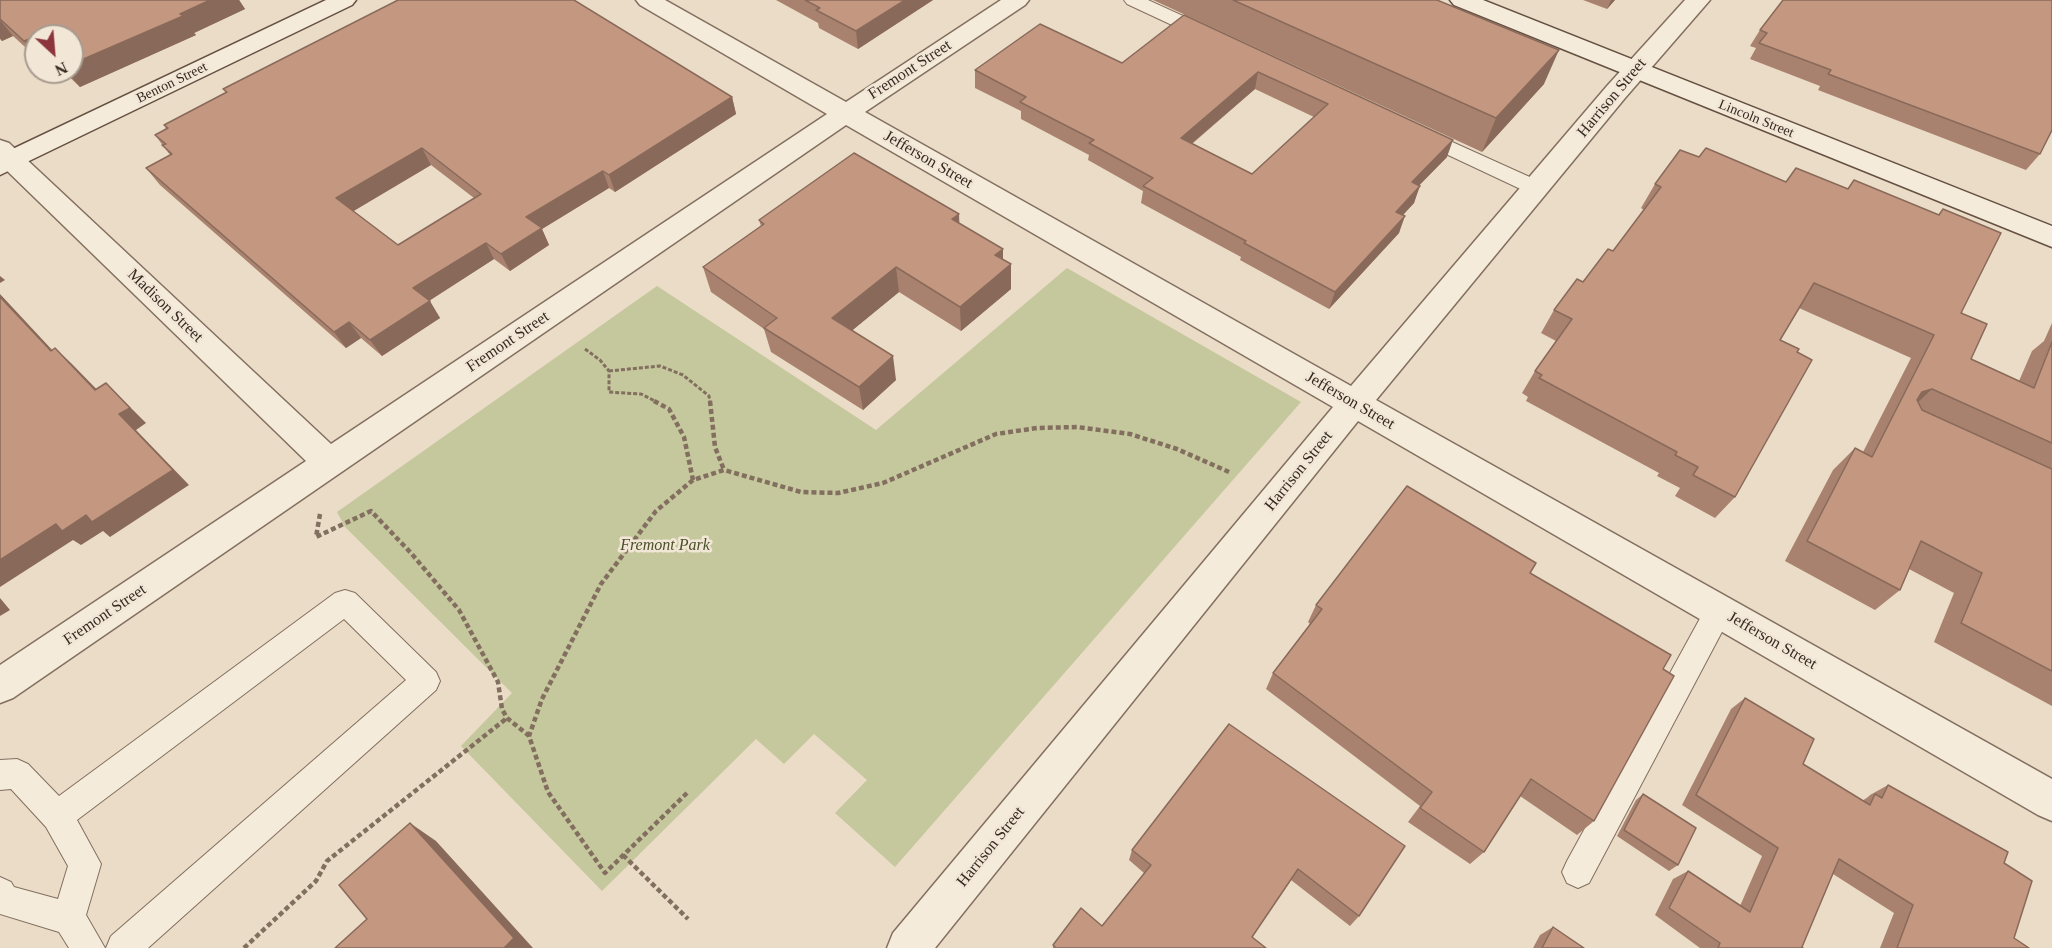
<!DOCTYPE html>
<style>
body{margin:0}
#map{position:relative;width:2052px;height:948px;overflow:hidden;background:#eadcc7;font-family:"Times New Roman",serif}
canvas{display:block}
.north{position:absolute;left:24px;top:24px;width:60px;height:60px;box-sizing:border-box;background:#f2e7d6;border:2px solid #a69b8e;border-radius:50%;rotate:154deg;font-size:16px;font-weight:700;line-height:24px;text-align:center;color:#352921}
.north::after{content:'';display:block;margin:auto;width:21px;height:27px;background:#8c353d;clip-path:polygon(50% 0,100% 100%,50% 72%,0 100%)}
</style>
<div id="map">
<canvas width="2052" height="948"></canvas>
<div class="north">N</div>
</div>
<script>
const g = document.querySelector('canvas').getContext('2d');
g.lineJoin = 'round';
function paint(path, color) { g.fillStyle = color; g.fill(path, 'evenodd'); }
const shape = rows => new Path2D(rows.map(r => 'M' + r).join(''));
function strokePath(path, color, width, dash) { g.strokeStyle = color; g.lineWidth = width; g.lineCap = dash ? 'butt' : 'round'; g.setLineDash(dash || []); g.stroke(path); }
function write(font, color, halo, rows, align = 'center') {
  g.font = font + ' "Times New Roman",serif'; g.lineWidth = 5; g.setLineDash([]); g.textBaseline = 'middle'; g.strokeStyle = halo; g.fillStyle = color; for (const [text, x, y, turn = 0] of rows) {
    g.save(); g.translate(x, y); g.rotate((+turn || 0) * Math.PI / 180); g.textAlign = isNaN(turn) ? turn : align; if (halo) g.strokeText(text, 0, 0); g.fillText(text, 0, 0); g.restore();
  }
}
paint(shape([
 [1067,268,1301,402,895,867,835,813,867,780,814,734,784,764,756,739,602,891,461,746,512,693,345,527,337,512,657,286,876,430]
]), '#c5c79c');
const lane = shape([
 [1124,0,1148,0,1216,31,1218,35,1216,39,1202,39,1127,4,1124,0],
 [1419,127,1543,183,1546,188,1543,193,1536,195,1529,193,1412,138,1409,133,1412,128,1419,127],
 [345,590,355,593,436,672,440,681,436,690,148,948,106,948,111,936,406,680,344,619,77,820,101,864,86,915,105,948,69,948,59,932,0,914,0,877,11,882,14,887,58,899,68,866,46,827,11,789,0,790,0,760,17,759,28,764,59,796,335,593,345,590],
 [1719,599,1729,602,1733,611,1589,883,1578,888,1567,883,1562,872,1567,861,1709,602,1719,599]
]);
const street = shape([
 [636,0,665,0,846,102,1001,0,1029,0,1025,5,865,112,1351,386,1607,86,1685,0,1710,0,1625,98,1376,400,2052,779,2052,821,2038,815,1358,421,935,948,887,948,893,933,1333,407,846,125,13,698,0,703,0,665,306,461,0,164,0,140,9,143,331,444,827,114,640,5,636,0]
]);
const secondary = shape([
 [326,0,356,0,352,5,0,175,0,155,326,0],
 [1450,0,1483,0,2052,226,2052,247,1454,5,1450,0]
]);
strokePath(lane, '#836f5f', 2);
strokePath(street, '#836f5f', 3);
strokePath(secondary, '#655042', 3);
strokePath(shape([
 [585,349,600,360,609,371,609,392,641,394,657,402],
 [609,371,660,366,683,375,709,396,710,402]
]), '#836f5f', 3, [4, 2]);
strokePath(shape([
 [654,401,669,409,684,437,693,480],
 [710,401,715,447,724,470],
 [320,514,316,537,371,511,411,553,459,610,498,682,502,709,507,718,528,735],
 [687,793,605,873,548,792,529,736,542,699,601,584,656,511,693,480,724,470,801,492,838,493,883,483,996,434,1037,428,1077,427,1130,434,1177,449,1229,472],
 [623,855,688,919],
 [244,948,316,881,327,861,507,718]
]), '#836f5f', 4.5, [5, 3]);
paint(lane, '#f5ebda');
paint(street, '#f5ebda');
paint(secondary, '#f5ebda');
paint(shape([
 [0,0,239,0,245,9,194,33,196,35,80,87,64,72,72,72,36,36,36,57,13,36,2,41,0,39],
 [776,0,933,0,858,49,819,28,818,23],
 [1153,0,1437,0,1544,84,1482,152],
 [1583,0,1615,0,1607,9],
 [1184,15,1447,157,1419,185,1414,203,1403,215,1399,233,1329,309,1240,260,1241,257,1141,203,1143,191,1088,160,1089,155,1021,119,1021,111,975,88,975,70,1122,63],
 [1255,89,1314,117,1252,174,1192,144],
 [1760,30,2040,154,2026,170,1818,90,1820,86,1750,59,1756,48,1750,46],
 [223,89,732,97,736,114,615,192,609,188,542,229,549,245,510,271,494,259,429,301,440,318,382,356,361,338,346,348,160,185,146,168,170,155,155,135,166,129,164,125,226,93],
 [431,165,474,198,398,245,353,211],
 [1699,157,1786,182,1847,189,1854,180,1938,215,1943,209,1971,359,2019,381,2032,351,2044,341,2052,323,2052,706,1934,642,1954,593,1909,569,1900,590,1875,610,1785,561,1833,470,1855,448,1863,452,1911,358,1799,308,1780,340,1797,352,1735,497,1715,518,1675,496,1680,488,1657,476,1659,473,1526,401,1528,397,1522,393,1535,371,1556,341,1541,333,1554,310,1613,251,1644,210,1641,208,1655,184],
 [759,220,959,223,1003,259,1011,264,1011,289,961,331,899,292,851,331,896,380,863,410,771,352,764,329,711,292,703,267,761,226],
 [1530,573,1663,669,1594,821,1577,835,1520,796,1484,852,1470,864,1408,822,1420,806,1266,689,1273,673,1310,624,1308,622,1316,605],
 [1745,698,1803,764,1862,801,1868,797,1870,795,1888,785,2004,863,2014,938,2029,948,1880,948,1894,913,1833,874,1802,947,1803,948,1700,948,1655,915,1673,879,1688,871,1740,906,1762,856,1682,805,1731,709],
 [1229,724,1359,916,1350,926,1291,880,1252,937,1266,948,1053,948,1053,945,1102,926,1144,873,1129,860,1132,850],
 [1643,794,1678,865,1669,871,1617,836,1636,800],
 [1553,927,1584,948,1533,948,1540,935]
]), '#a9826f');
paint(shape([
 [210,0,239,0,245,9,194,33,196,35,80,87,67,72,72,72,72,64],
 [905,0,933,0,858,49,856,31],
 [1611,0,1615,0,1607,9],
 [0,20,13,36,2,41,0,38],
 [32,38,36,43,36,56,24,41],
 [1559,50,1544,84,1482,152,1496,118],
 [1258,72,1255,89,1178,155,1181,138],
 [732,97,736,114,615,192,609,175],
 [1453,140,1447,157,1406,199,1412,182],
 [422,148,431,165,347,215,336,198],
 [603,171,609,188,542,229,549,245,510,271,501,254,526,217],
 [1420,186,1414,203,1390,229,1396,212],
 [959,214,960,239,952,219],
 [1405,216,1399,233,1329,309,1335,292],
 [486,243,494,259,424,304,413,288],
 [1003,249,1003,270,1011,264,1011,289,961,331,960,307,995,255],
 [896,267,899,292,837,343,832,318],
 [0,276,5,280,0,283],
 [0,294,68,367,51,351,0,297],
 [430,301,440,318,382,356,370,340],
 [349,322,361,338,346,348,334,332],
 [55,348,72,364,112,405,95,390],
 [893,356,896,380,863,410,859,387],
 [106,383,146,423,136,430,189,485,110,537,103,531,81,545,73,540,0,587,0,560,119,414],
 [1932,389,1909,411,1922,392],
 [0,598,10,610,0,616],
 [410,823,436,841,533,948,504,948]
]), '#896a5a');
const building = shape([
 [0,0,210,0,180,14,183,16,72,64,72,36,36,36,36,42,32,38,24,41,0,19,0,0],
 [398,0,574,0,732,97,609,175,603,171,526,217,542,228,501,254,486,243,413,288,430,301,370,340,349,322,334,332,146,168,172,154,162,145,166,144,155,135,168,128,164,125,227,92,223,89,398,0],
 [422,148,481,194,398,245,336,198,422,148],
 [805,0,905,0,856,31,816,10,820,8,805,0],
 [1233,0,1437,0,1559,50,1496,118,1233,0],
 [1783,0,2052,0,2052,130,2040,154,1828,74,1831,70,1759,43,1767,33,1760,30,1783,0],
 [1184,15,1453,140,1412,182,1420,186,1396,212,1405,216,1335,292,1244,243,1246,241,1143,186,1153,178,1089,143,1094,140,1020,102,1026,97,975,70,1040,24,1122,63,1184,15],
 [1258,72,1328,104,1252,174,1181,138,1258,72],
 [1706,148,1786,182,1796,168,1848,189,1854,180,1939,215,1943,209,2001,233,1961,313,1987,324,1971,359,2034,388,2052,342,2052,443,1932,389,1922,392,1917,400,1922,410,2052,469,2052,671,1961,623,1982,573,1921,541,1900,590,1807,541,1855,448,1872,457,1934,335,1814,283,1780,340,1799,349,1797,352,1812,360,1735,497,1693,475,1698,467,1675,455,1677,452,1539,378,1542,375,1535,371,1572,319,1554,310,1577,279,1583,282,1608,249,1613,251,1661,187,1655,184,1680,150,1699,157,1706,148],
 [854,153,959,214,952,219,1003,249,995,255,1011,264,960,307,896,267,832,318,893,356,859,387,764,328,777,318,703,267,764,224,759,220,854,153],
 [0,297,51,351,55,348,95,390,106,383,130,408,119,414,173,470,92,522,86,515,62,531,56,524,0,560,0,297],
 [1407,486,1536,563,1530,573,1671,655,1663,669,1674,676,1594,821,1531,779,1484,852,1420,808,1432,792,1273,673,1322,609,1316,605,1407,486],
 [1745,698,1814,739,1803,764,1870,805,1875,794,1882,798,1888,785,2008,852,2004,863,2032,881,2014,938,2029,948,1897,948,1913,905,1839,859,1802,947,1803,948,1718,948,1720,943,1669,908,1688,871,1750,912,1778,848,1696,795,1745,698],
 [1229,724,1405,846,1359,916,1298,869,1252,937,1266,948,1056,948,1053,945,1081,908,1102,926,1151,865,1132,850,1229,724],
 [1643,794,1696,828,1678,865,1624,830,1643,794],
 [410,823,514,938,504,948,335,948,367,919,339,885,410,823],
 [1553,927,1584,948,1542,948,1553,927]
]);
paint(building, '#c49781');
strokePath(building, '#896a5a', 1.5);
write('14px', '#352921', '#f2e7d6', [
 ["Benton Street",172,83,-26],
 ["Lincoln Street",1756,119,22]
]);
write('16px', '#352921', '#f2e7d6', [
 ["Fremont Street",910,70,-33],
 ["Harrison Street",1612,98,-50],
 ["Jefferson Street",928,160,30],
 ["Madison Street",165,306,44],
 ["Fremont Street",508,342,-34],
 ["Jefferson Street",1350,401,30],
 ["Harrison Street",1299,471,-51],
 ["Fremont Street",105,615,-34],
 ["Jefferson Street",1772,641,30],
 ["Harrison Street",991,847,-51]
]);
write('italic 16px', '#495029', '#f2e7d6', [
 ["Fremont Park",665,546]
]);
</script>
